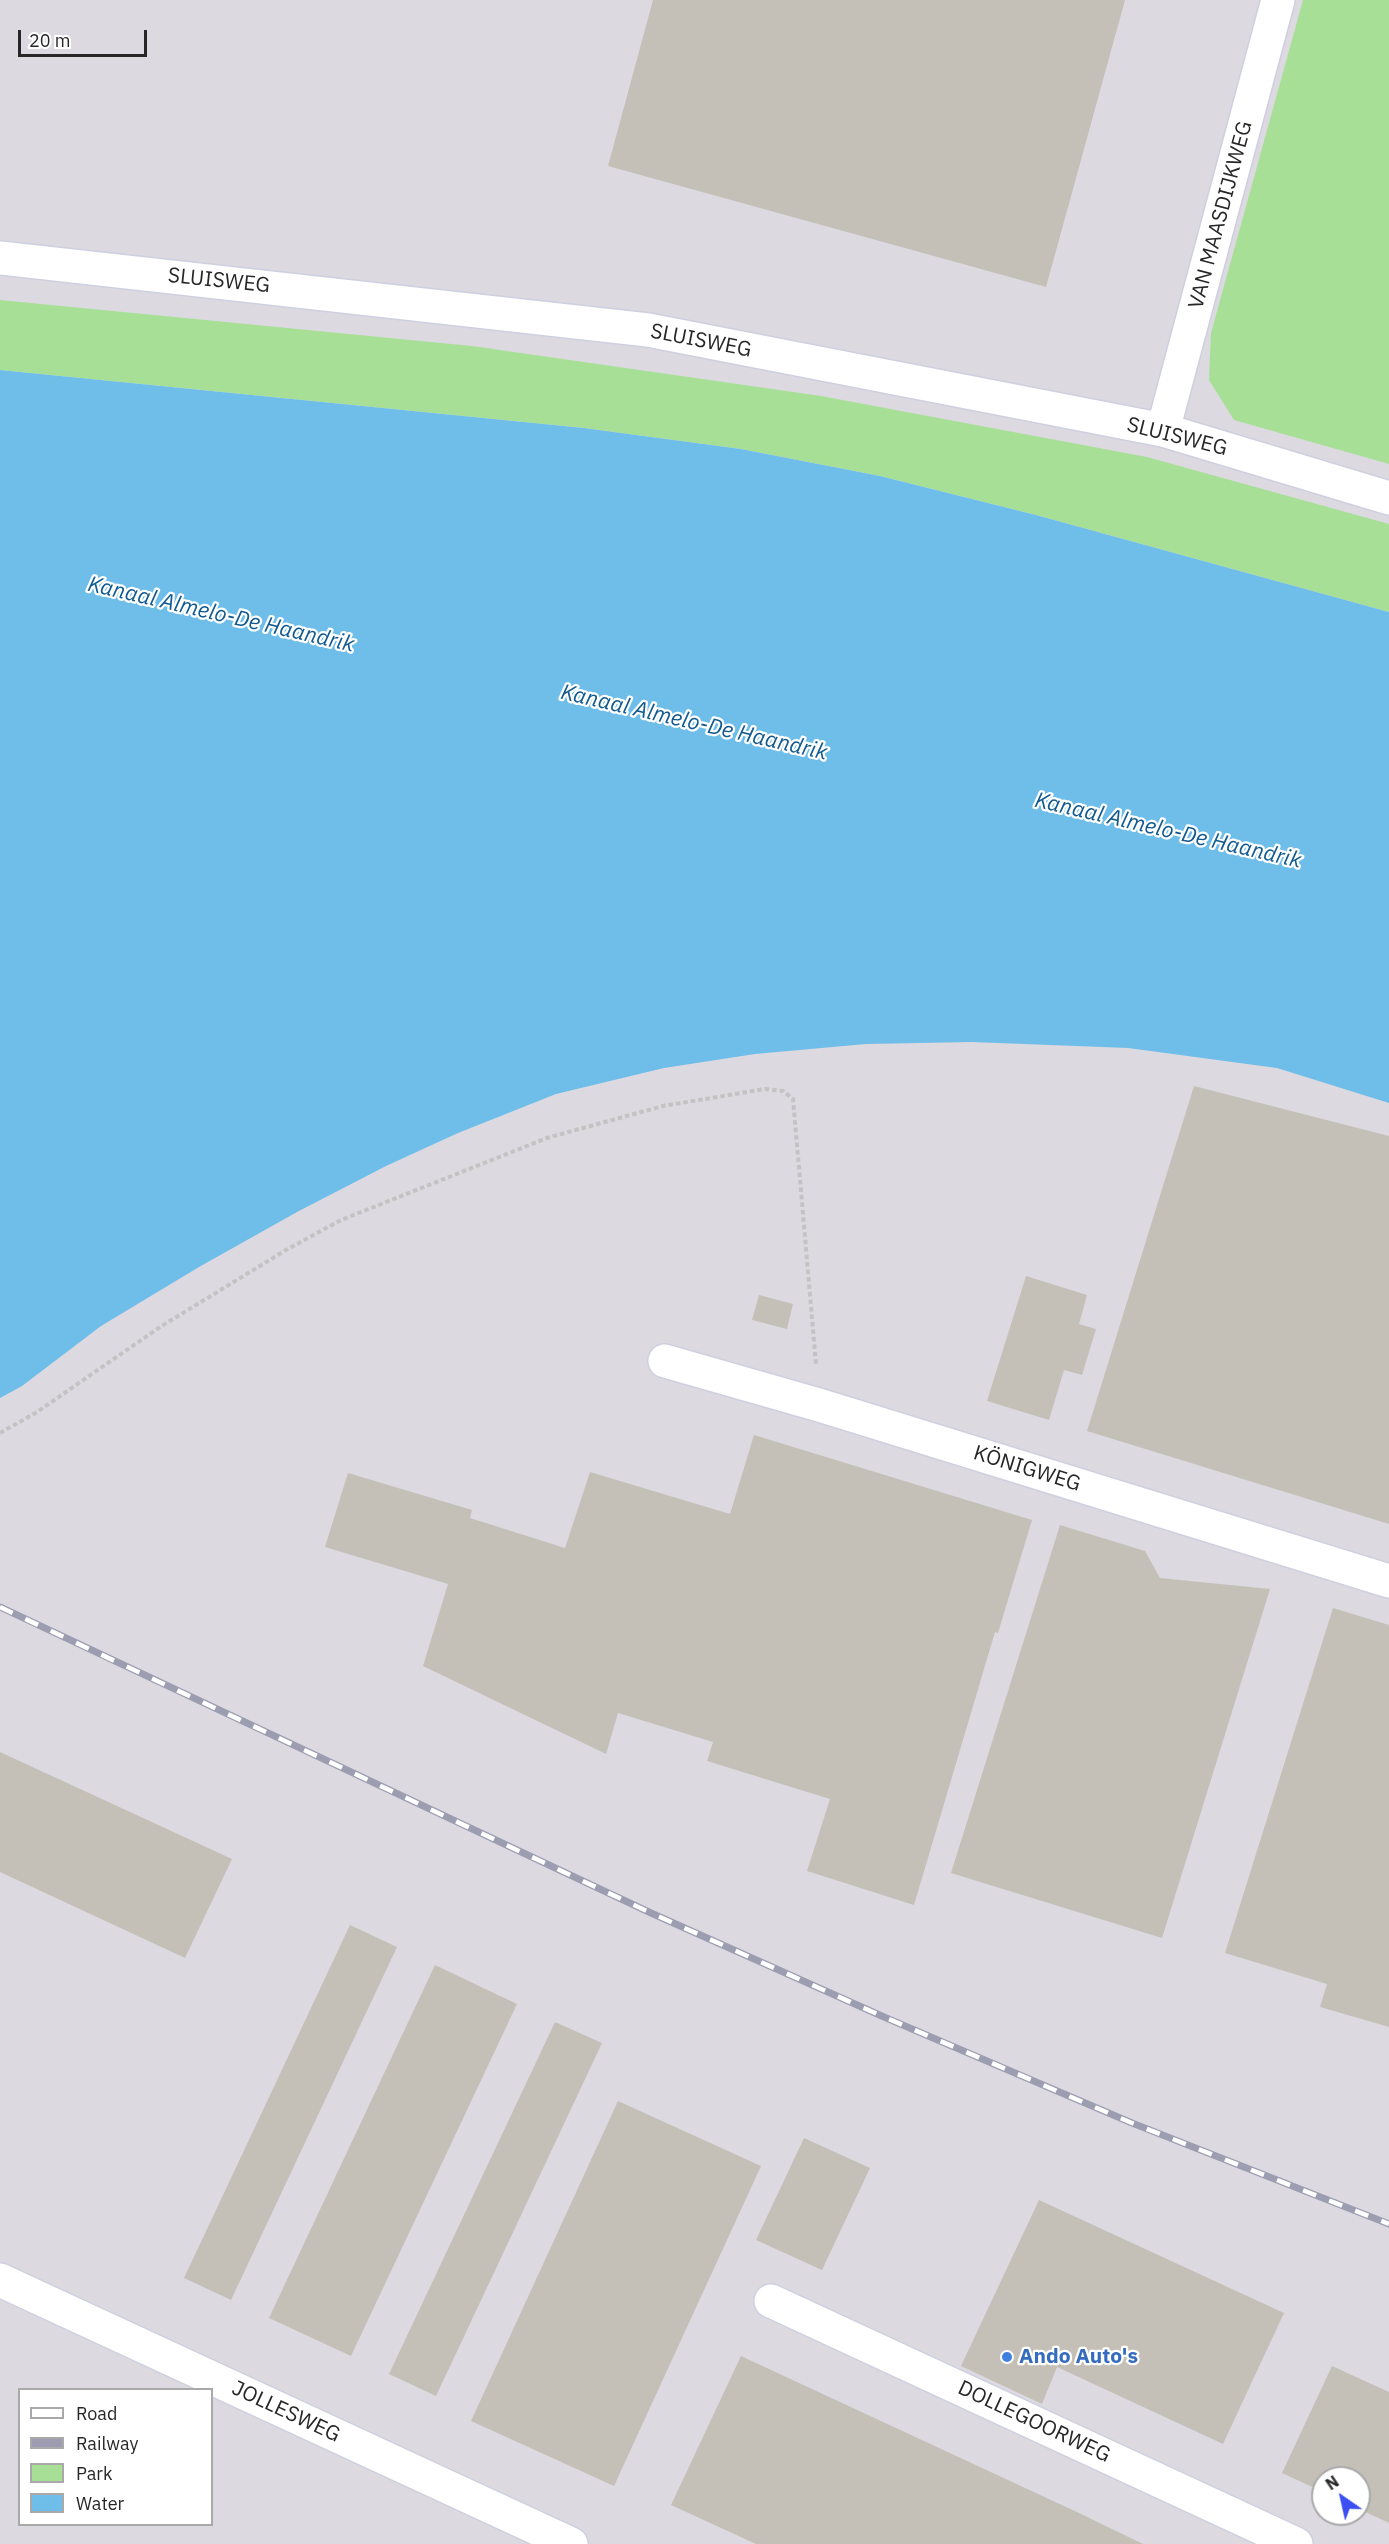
<!DOCTYPE html>
<meta charset="utf-8">
<style>
body{margin:0}
#map{position:relative;width:1389px;height:2544px;overflow:hidden;background:#e9e3d8;font-family:"IBM Plex Sans",sans-serif}
canvas{display:block}
.legend{position:absolute;left:18px;top:2388px;width:195px;height:138px;box-sizing:border-box;background:#fff;border:2px solid #a9a9a9;margin:0;padding:8px 10px;list-style:none;font-size:18px;color:#272727}
.legend li{display:flex;align-items:center;gap:12px;height:30px}
.legend b{width:30px;border:2px solid #a9a9a9}
.north{position:absolute;left:1311px;top:2466px;width:60px;height:60px;box-sizing:border-box;background:#fff;border:2px solid #a9a9a9;border-radius:50%;rotate:326deg;font-size:16px;font-weight:700;line-height:24px;text-align:center;color:#272727}
.north::after{content:'';display:block;margin:auto;width:21px;height:27px;background:#3c4ff2;clip-path:polygon(50% 0,100% 100%,50% 72%,0 100%)}
.scale{position:absolute;left:18px;top:30px;width:129px;height:27px;box-sizing:border-box;border:3px solid #272727;border-top:0;padding-left:8px;font-size:18px;line-height:21px;white-space:nowrap;color:#272727;-webkit-text-stroke:4px #fff;paint-order:stroke}
</style>
<div id="map">
<canvas width="1389" height="2544"></canvas>
<ul class="legend">
<li><b style="height:8px;background:#fff"></b>Road</li>
<li><b style="height:8px;background:#9c9db1"></b>Railway</li>
<li><b style="height:16px;background:#a8df96"></b>Park</li>
<li><b style="height:16px;background:#6ebee9"></b>Water</li>
</ul>
<div class="north">N</div>
<div class="scale">20 m</div>
</div>
<script>
const g = document.querySelector('canvas').getContext('2d');
g.lineJoin = 'round';
function paint(path, color) { g.fillStyle = color; g.fill(path, 'evenodd'); }
const shape = rows => new Path2D(rows.map(r => 'M' + r).join(''));
function strokePath(path, color, width, dash) { g.strokeStyle = color; g.lineWidth = width; g.lineCap = dash ? 'butt' : 'round'; g.setLineDash(dash || []); g.stroke(path); }
function write(font, color, halo, rows, align = 'center') {
  g.font = font + ' "IBM Plex Sans",sans-serif'; g.lineWidth = 4.5; g.setLineDash([]); g.textBaseline = 'middle'; g.strokeStyle = halo; g.fillStyle = color; for (const [text, x, y, turn = 0] of rows) {
    g.save(); g.translate(x, y); g.rotate((+turn || 0) * Math.PI / 180); g.textAlign = isNaN(turn) ? turn : align; if (halo) g.strokeText(text, 0, 0); g.fillText(text, 0, 0); g.restore();
  }
}
paint(shape([
 [0,0,1389,0,1389,557,906,432,0,332],
 [656,1012,1389,1033,1389,2544,0,2544,0,1310],
 [20,2390,212,2390,212,2524,20,2524],
 [1323,2478,1359,2478,1359,2514,1323,2514]
]), '#dcd9e1');
paint(shape([
 [1303,0,1389,0,1389,464,1234,420,1209,380,1211,333],
 [0,300,472,346,821,396,1147,457,1389,524,1389,612,1036,515,880,476,741,449,584,428,0,370]
]), '#a8df96');
paint(shape([
 [0,370,584,428,741,449,880,476,1036,515,1389,612,1389,1103,1277,1068,1128,1048,972,1042,866,1044,755,1054,664,1068,556,1094,458,1133,386,1166,297,1212,199,1267,101,1326,22,1386,0,1398]
]), '#6ebee9');
paint(shape([
 [653,0,1125,0,1046,287,608,166],
 [1194,1086,1389,1136,1389,1524,1087,1431],
 [1026,1276,1087,1295,1079,1324,1096,1329,1082,1375,1064,1370,1049,1420,987,1401],
 [759,1295,793,1304,787,1329,752,1320],
 [754,1435,1032,1520,998,1633,995,1632,914,1905,807,1871,830,1799,707,1761,713,1742,618,1713,606,1754,423,1666,448,1584,325,1547,348,1473,472,1510,470,1518,565,1548,590,1472,730,1514],
 [1060,1525,1145,1551,1160,1578,1270,1589,1162,1938,951,1873],
 [1333,1608,1389,1625,1389,2027,1320,2007,1327,1984,1225,1953],
 [0,1752,232,1859,185,1958,0,1872],
 [350,1925,397,1947,231,2300,184,2278],
 [435,1965,517,2004,351,2356,269,2318],
 [555,2022,602,2043,436,2396,389,2374],
 [618,2101,761,2166,614,2486,471,2421],
 [804,2138,870,2168,822,2270,756,2240],
 [1039,2200,1284,2313,1223,2444,1057,2367,1042,2404,961,2366],
 [741,2356,1079,2513,1143,2544,756,2544,671,2505],
 [1332,2366,1389,2392,1389,2523,1359,2509,1359,2478,1323,2478,1323,2492,1282,2473]
]), '#c4c0b8');
const street = shape([
 [0,258,648,330,1163,430,1389,498],
 [1163,430,1278,0],
 [665,1361,819,1405,1389,1581],
 [0,2280,571,2544],
 [771,2301,1296,2544]
]);
strokePath(street, '#ced0e0', 36);
strokePath(shape([
 [0,1433,37,1412,160,1327,286,1250,341,1220,547,1138,663,1106,765,1089,783,1091,793,1099,816,1364]
]), '#c3c3c3', 4, [4.5, 3]);
strokePath(street, '#fff', 33);
const rail = shape([
 [0,1607,651,1913,884,2017,1132,2123,1389,2224]
]);
strokePath(rail, '#9c9db1', 7);
strokePath(rail, '#fff', 4.5, [14]);
for (const [x, y, r, color] of [
 [1007,2357,6,"#3f7fe0"]
]) { const dot = new Path2D(); dot.arc(x, y, r, 0, 2 * Math.PI); g.fillStyle = color; g.fill(dot); strokePath(dot, '#fff', 2); }
write('21px', '#272727', '#fff', [
 ["VAN MAASDIJKWEG",1221,215,-75],
 ["SLUISWEG",219,281,6],
 ["SLUISWEG",701,341,11],
 ["SLUISWEG",1177,437,14],
 ["KÖNIGWEG",1027,1469,17],
 ["JOLLESWEG",286,2412,25],
 ["DOLLEGOORWEG",1034,2422,25]
]);
write('bold 21px', '#366cbe', '#fff', [
 ["Ando Auto's",1019,2357]
], 'left');
write('italic 22px', '#125a90', '#fff', [
 ["Kanaal Almelo-De Haandrik",221,615,13],
 ["Kanaal Almelo-De Haandrik",694,723,13],
 ["Kanaal Almelo-De Haandrik",1168,831,13]
]);
</script>
